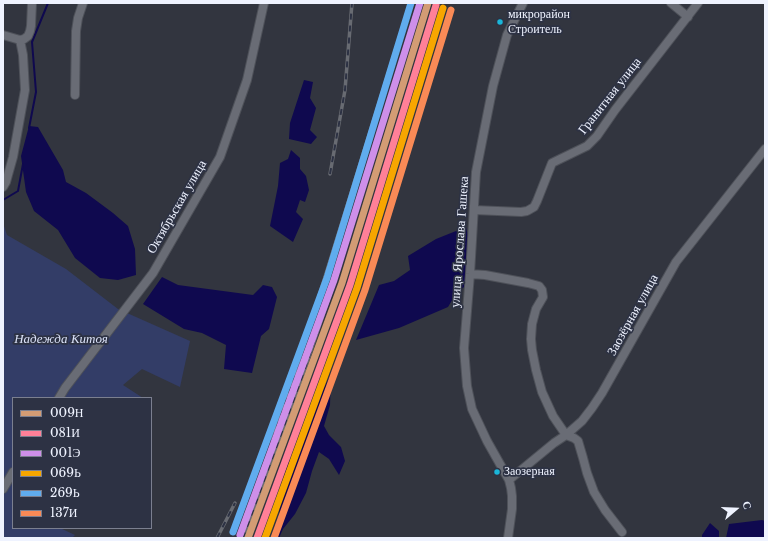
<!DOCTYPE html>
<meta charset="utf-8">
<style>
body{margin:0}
#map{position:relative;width:768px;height:541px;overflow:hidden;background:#32353f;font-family:"Libre Baskerville",serif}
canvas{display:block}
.frame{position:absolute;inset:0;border:4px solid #eff3ff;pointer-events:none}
.legend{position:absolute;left:12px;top:397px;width:140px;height:132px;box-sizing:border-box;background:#2d3244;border:1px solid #7b7f8f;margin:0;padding:5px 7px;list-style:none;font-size:12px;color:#eff3ff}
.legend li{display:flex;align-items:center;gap:8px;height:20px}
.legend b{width:20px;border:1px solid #7b7f8f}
.north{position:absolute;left:716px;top:489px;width:40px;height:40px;-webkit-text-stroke:3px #2d3244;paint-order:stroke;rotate:71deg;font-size:11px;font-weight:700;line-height:16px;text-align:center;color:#eff3ff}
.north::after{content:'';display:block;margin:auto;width:14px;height:18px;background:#eff3ff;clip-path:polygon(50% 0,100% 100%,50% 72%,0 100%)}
</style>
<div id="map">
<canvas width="768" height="541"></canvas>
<div class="frame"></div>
<ul class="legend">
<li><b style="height:5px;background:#d39c74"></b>009Н</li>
<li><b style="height:5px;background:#ff8098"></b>081И</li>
<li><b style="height:5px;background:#ce8fe9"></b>001Э</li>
<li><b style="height:5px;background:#f7a600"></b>069Ь</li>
<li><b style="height:5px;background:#60acee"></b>269Ь</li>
<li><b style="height:5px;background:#f98a56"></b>137И</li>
</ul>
<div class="north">С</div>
</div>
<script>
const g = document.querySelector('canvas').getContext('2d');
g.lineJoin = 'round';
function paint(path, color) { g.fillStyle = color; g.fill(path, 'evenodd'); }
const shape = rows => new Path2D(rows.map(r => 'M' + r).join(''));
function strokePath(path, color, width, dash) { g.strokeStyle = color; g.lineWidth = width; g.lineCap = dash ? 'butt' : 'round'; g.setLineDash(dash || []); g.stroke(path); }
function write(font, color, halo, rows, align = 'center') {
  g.font = font + ' "Libre Baskerville",serif'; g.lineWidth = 3.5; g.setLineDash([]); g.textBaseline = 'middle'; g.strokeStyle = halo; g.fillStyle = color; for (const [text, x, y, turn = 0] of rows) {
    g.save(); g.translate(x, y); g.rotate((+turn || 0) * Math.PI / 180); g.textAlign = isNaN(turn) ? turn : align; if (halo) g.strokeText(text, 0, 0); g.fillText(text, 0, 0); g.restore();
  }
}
paint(shape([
 [3,223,7,235,66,269,118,309,190,341,180,387,142,369,123,385,143,398,13,398,13,528,60,528,75,535,72,538,3,538]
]), '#333d67');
paint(shape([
 [304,80,313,82,310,98,316,108,310,130,317,137,311,144,289,139,290,123],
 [29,126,38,127,63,170,66,182,86,193,113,213,128,226,135,249,136,275,118,280,100,278,75,258,58,230,34,211,26,192,21,156],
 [291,150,300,158,300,169,306,176,309,190,305,202,300,200,296,212,303,219,293,242,270,226,278,186,280,163,288,159],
 [466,227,470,244,467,285,457,292,448,307,399,328,356,340,379,285,394,281,410,270,408,256,436,239],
 [162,277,178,285,253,295,263,285,272,287,277,297,269,329,261,336,252,373,224,369,226,345,202,333,184,329,143,304],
 [331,374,330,405,324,426,329,435,341,447,345,461,339,475,329,459,319,452,312,471,306,493,295,514,283,529,279,538,274,538,280,517,278,494,288,463,306,432,316,404],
 [762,520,765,521,765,538,726,538,729,524],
 [710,523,719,531,719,538,702,538,702,535]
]), '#0f094f');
strokePath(shape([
 [29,128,36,92,32,42,48,3],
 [3,200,18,191,23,164]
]), '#0f094f', 2);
const minor = shape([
 [671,3,688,17],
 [3,35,20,40],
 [75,95,76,31,78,18,83,3],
 [3,187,6,182,13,157,25,90,23,55,20,40,24,39,28,36,30,31,31,26,32,3],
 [474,210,521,212,527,211,534,207,537,201,552,163,556,161,587,146,597,136,615,110,698,3],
 [470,274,485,275,528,283,539,286,542,290,543,297,536,309,532,324,531,339,532,350,536,370,542,392,553,416,566,435,574,438,578,441,583,458,587,473,594,492,605,510,622,532],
 [59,398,65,388,153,273,220,157,247,80,264,3],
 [509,480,554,443,566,435,582,421,592,408,602,393,676,262,765,149],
 [3,489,13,472],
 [508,538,512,509,512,496,511,488,509,480,487,441,472,409,467,386,464,348,470,274,476,172,493,86,507,35,523,3]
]);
strokePath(minor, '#4e5159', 10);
strokePath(minor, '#696c75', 8);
const rail = shape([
 [330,174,345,90,352,3],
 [273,438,285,404,324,280,410,3],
 [217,538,235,503],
 [243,538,301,380,334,283,420,3]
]);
strokePath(rail, '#686b72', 3.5);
strokePath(rail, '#2d3244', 2, [6]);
strokePath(shape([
 [248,538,342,283,428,3]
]), '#d39c74', 7);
strokePath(shape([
 [257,538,350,285,436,5]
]), '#ff8098', 7);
strokePath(shape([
 [240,535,334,280,420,3]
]), '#ce8fe9', 7);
strokePath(shape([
 [265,538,357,288,443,8]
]), '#f7a600', 7);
strokePath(shape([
 [233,532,327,278,411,3]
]), '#60acee', 7);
strokePath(shape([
 [274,538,365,290,451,10]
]), '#f98a56', 7);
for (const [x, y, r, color] of [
 [500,22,3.5,"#1ab6d8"],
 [497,472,3.5,"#1ab6d8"]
]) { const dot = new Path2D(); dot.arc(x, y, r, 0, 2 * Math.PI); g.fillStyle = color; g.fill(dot); strokePath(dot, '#2d3244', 1.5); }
write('12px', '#eff3ff', '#2d3244', [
 ["микрорайон",508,15],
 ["Строитель",508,30],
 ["Заозерная",504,472]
], 'left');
write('13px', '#eff3ff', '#2d3244', [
 ["Гранитная улица",610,96,-52],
 ["Октябрьская улица",177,207,-60],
 ["улица Ярослава Гашека",460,242,-86],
 ["Заозёрная улица",633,315,-61]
]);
write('italic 13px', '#dbe2f8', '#2d3244', [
 ["Надежда Китоя",61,339]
]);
</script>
